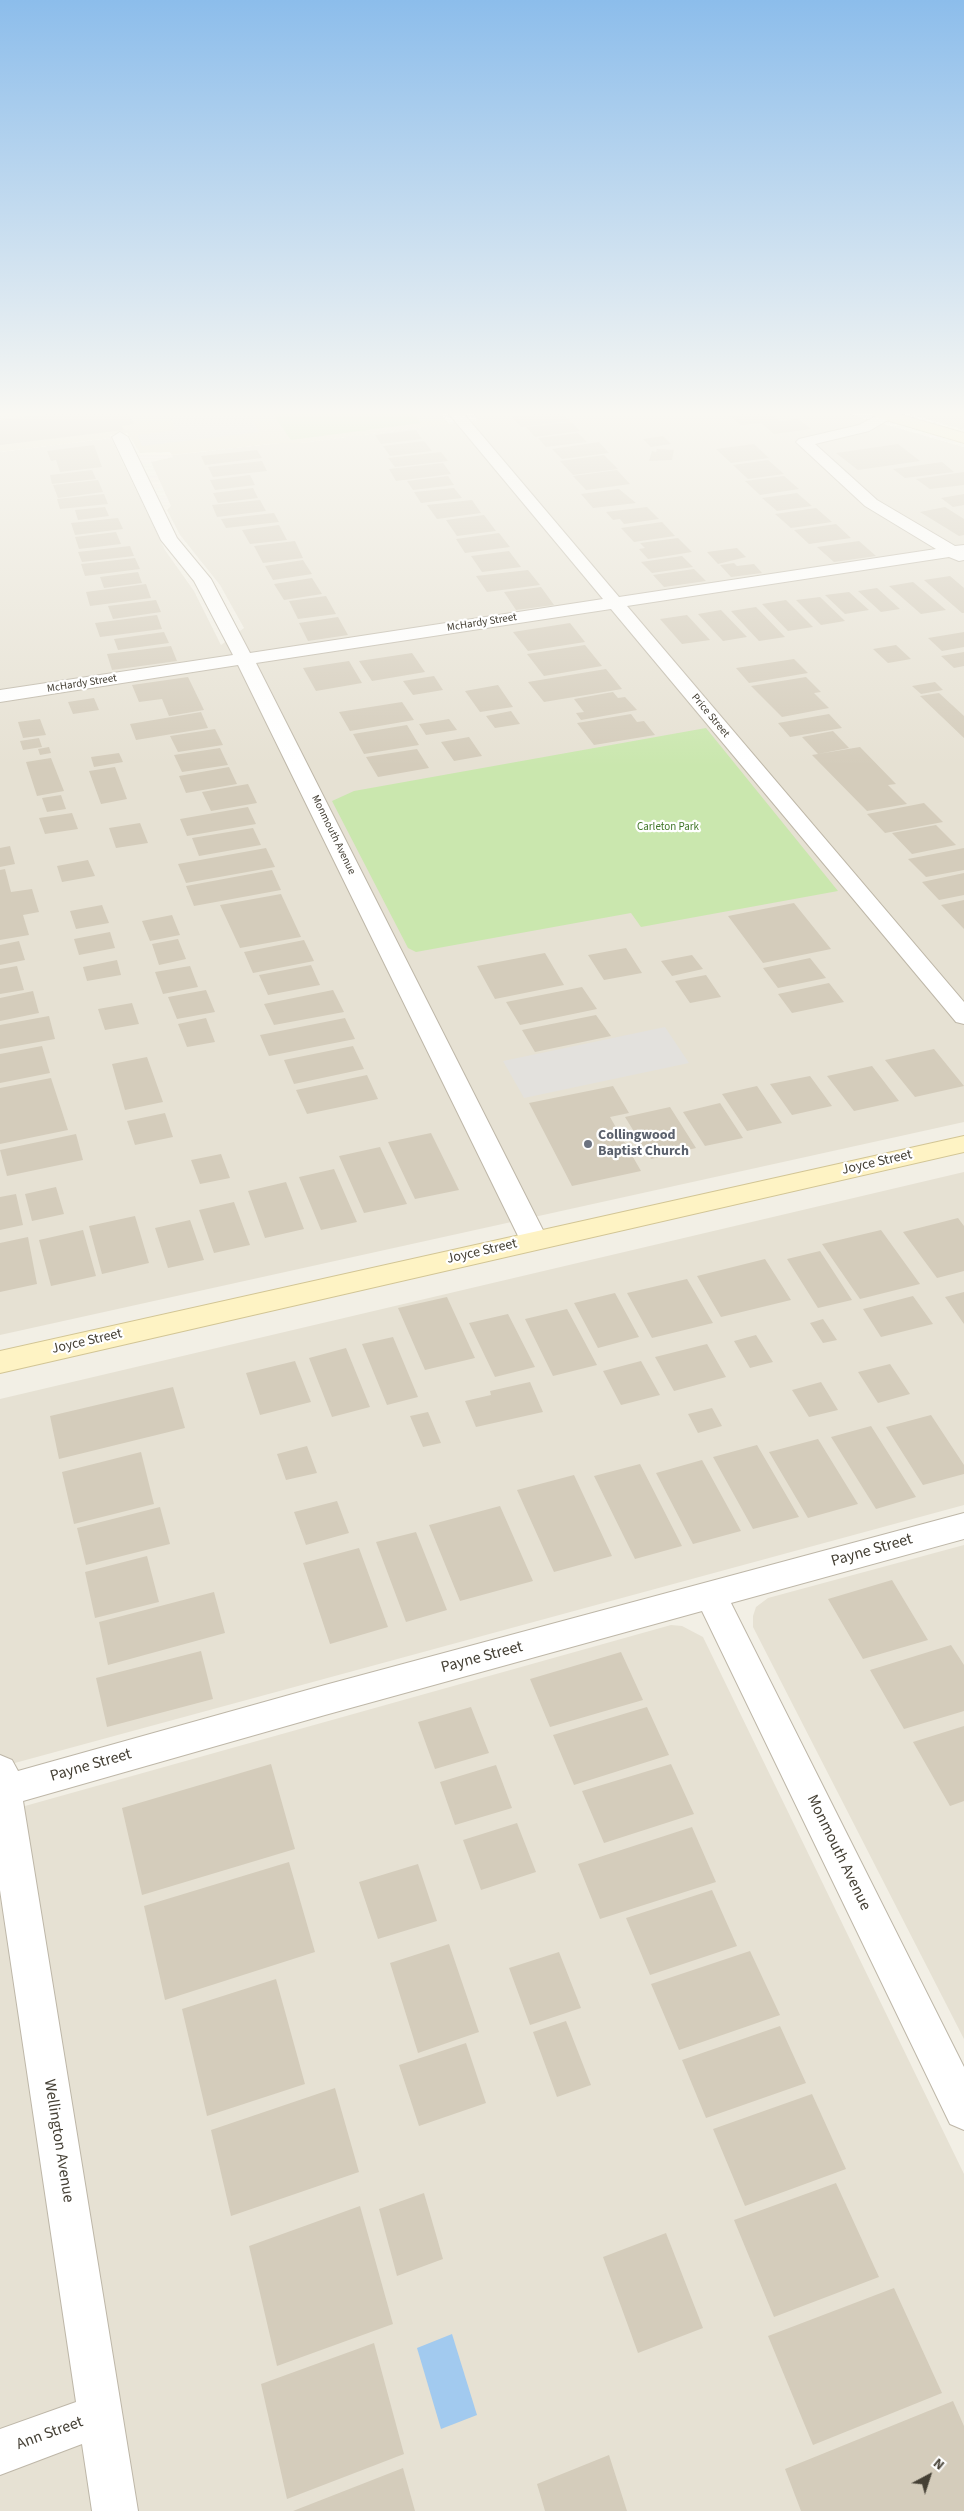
<!DOCTYPE html>
<style>
body{margin:0}
#map{position:relative;width:964px;height:2511px;overflow:hidden;background:#f2efe5;font-family:"Source Sans 3",sans-serif}
canvas{display:block}
.north{position:absolute;left:904px;top:2451px;width:50px;height:50px;-webkit-text-stroke:4px #fff;paint-order:stroke;rotate:40deg;font-size:14px;font-weight:700;line-height:20px;text-align:center;color:#454035}
.north::after{content:'';display:block;margin:auto;width:18px;height:22px;background:#454035;clip-path:polygon(50% 0,100% 100%,50% 72%,0 100%)}
</style>
<div id="map">
<canvas width="964" height="2511"></canvas>
<div class="north">N</div>
</div>
<script>
const g = document.querySelector('canvas').getContext('2d');
g.lineJoin = 'round';
function paint(path, color) { g.fillStyle = color; g.fill(path, 'evenodd'); }
const shape = rows => new Path2D(rows.map(r => 'M' + r).join(''));
function strokePath(path, color, width, dash) { g.strokeStyle = color; g.lineWidth = width; g.lineCap = dash ? 'butt' : 'round'; g.setLineDash(dash || []); g.stroke(path); }
function write(font, color, halo, rows, align = 'center') {
  g.font = font + ' "Source Sans 3",sans-serif'; g.lineWidth = 4.5; g.setLineDash([]); g.textBaseline = 'middle'; g.strokeStyle = halo; g.fillStyle = color; for (const [text, x, y, turn = 0] of rows) {
    g.save(); g.translate(x, y); g.rotate((+turn || 0) * Math.PI / 180); g.textAlign = isNaN(turn) ? turn : align; if (halo) g.strokeText(text, 0, 0); g.fillText(text, 0, 0); g.restore();
  }
}
paint(shape([
 [474,414,849,414,964,447,964,1122,0,1335,0,452,111,438,165,550,194,591,221,645,244,628,220,585,180,535,167,510,171,506,151,462,173,457,172,455,280,443,300,443,478,420],
 [909,414,964,414,964,430],
 [964,1172,964,1505,0,1767,0,1399],
 [964,1545,964,2039,753,1627,753,1616,756,1607,768,1598],
 [671,1625,682,1626,703,1637,964,2174,964,2511,0,2511,0,1813]
]), '#e6e1d3');
paint(shape([
 [0,414,441,414,449,424,300,443,280,443,172,455,170,452,140,453,127,433,110,435,111,438,0,452]
]), '#ebe5cf');
paint(shape([
 [273,414,414,414,421,423,291,440],
 [706,728,838,891,641,927,631,913,416,952,408,948,332,801,354,791]
]), '#cae7ae');
paint(shape([
 [181,414,247,414,260,432,142,446,137,435,176,430,169,416],
 [665,1027,689,1063,524,1098,503,1061]
]), '#e3e1dd');
paint(shape([
 [452,2334,477,2415,441,2429,417,2348]
]), '#a2caef');
paint(shape([
 [44,414,129,414,134,424,122,426,124,430,0,445,0,420],
 [535,414,564,414,570,421,521,427,512,417],
 [741,414,772,414,780,421,798,419,811,429,774,434,761,423,741,425,730,416],
 [571,422,580,431,535,437,526,427],
 [416,430,422,439,381,444,375,435],
 [578,433,587,442,546,447,538,438],
 [663,436,671,444,651,447,643,439],
 [424,441,432,451,390,456,383,446],
 [599,442,609,453,562,459,552,449],
 [754,444,769,458,731,463,716,449],
 [898,444,920,461,858,470,836,453],
 [94,445,102,467,60,472,56,460,51,461,47,451],
 [657,449,674,450,672,460,649,461,652,451,656,452],
 [257,450,262,458,205,465,201,456],
 [441,452,448,461,395,467,388,458],
 [604,455,618,469,573,475,560,461],
 [768,460,784,474,748,479,733,465],
 [262,461,267,471,213,477,208,467],
 [942,462,954,472,905,478,893,469],
 [443,463,451,474,396,481,389,469],
 [92,470,96,479,52,484,50,475],
 [617,470,630,484,586,490,573,476],
 [964,472,964,485,930,489,916,479],
 [250,475,255,485,215,490,210,480],
 [448,476,454,485,413,490,407,481],
 [784,476,799,489,760,495,745,481],
 [98,480,103,492,58,498,53,485],
 [253,488,258,498,218,503,213,493],
 [454,488,462,498,421,503,414,492],
 [619,489,636,503,593,508,581,494],
 [797,493,812,506,777,511,762,498],
 [104,494,108,504,60,509,57,499],
 [964,494,964,505,953,507,941,498],
 [260,500,266,511,217,517,212,505],
 [472,500,481,513,437,519,427,505],
 [105,507,109,516,78,520,75,510],
 [647,507,659,519,624,524,620,519,613,520,606,512],
 [945,507,964,519,964,535,959,536,920,512],
 [816,508,832,522,791,528,775,514],
 [274,513,279,522,226,528,221,519],
 [484,515,496,531,457,536,446,520],
 [118,518,123,529,75,535,71,523],
 [662,522,675,536,634,542,621,528],
 [836,524,851,538,809,544,794,530],
 [279,525,287,540,250,544,242,530],
 [116,532,121,544,79,549,75,537],
 [499,533,510,547,465,553,456,539],
 [678,538,692,552,648,559,639,549,645,548,640,543],
 [295,541,303,558,263,563,254,546],
 [859,541,876,556,834,562,817,547],
 [130,546,134,556,82,562,78,552],
 [737,548,746,557,718,564,707,552],
 [509,551,521,567,482,572,471,556],
 [682,556,693,567,652,573,641,562],
 [135,558,140,569,85,576,81,564],
 [303,560,312,574,273,580,265,566],
 [734,563,737,566,754,564,762,573,731,577,720,565],
 [694,569,706,581,664,587,653,575],
 [528,570,540,585,487,592,476,576],
 [138,572,142,583,104,588,100,577],
 [950,576,964,588,964,613,962,613,924,580],
 [312,578,322,594,284,600,274,584],
 [913,582,946,610,921,614,889,586],
 [146,584,151,598,90,606,86,592],
 [541,587,554,605,516,610,504,592],
 [877,588,900,609,881,612,858,591],
 [849,592,869,610,845,614,825,595],
 [326,596,336,614,298,619,289,601],
 [820,597,845,621,821,625,796,600],
 [156,600,161,612,113,619,108,606],
 [786,600,813,627,788,631,762,604],
 [756,607,785,637,759,641,731,611],
 [721,610,747,637,723,641,698,614],
 [157,615,162,629,100,637,95,623],
 [687,615,710,640,682,644,660,619],
 [338,617,348,635,308,641,299,623],
 [570,623,585,642,528,651,513,632],
 [164,632,169,643,118,650,114,639],
 [964,632,964,647,942,651,928,638],
 [585,645,602,666,544,676,527,654],
 [896,645,911,659,888,663,873,649],
 [171,646,177,661,112,670,107,654],
 [964,652,964,666,954,668,941,656],
 [412,653,425,672,372,681,359,661],
 [794,659,808,673,749,683,736,668],
 [349,661,362,683,316,691,303,668],
 [606,669,622,689,544,702,528,682],
 [434,676,443,690,413,695,403,681],
 [188,677,204,710,169,716,162,699,139,702,132,685],
 [806,677,821,692,814,693,829,708,782,717,751,686],
 [935,682,943,690,921,694,912,686],
 [498,685,513,707,480,712,465,691],
 [613,692,618,698,625,697,637,710,581,720,576,713,584,712,574,699],
 [939,693,964,716,964,738,920,696],
 [94,698,99,710,73,714,68,702],
 [402,702,414,720,350,731,339,712],
 [511,711,520,724,495,728,486,716],
 [201,712,208,728,136,740,130,724],
 [631,714,637,722,644,721,655,735,594,745,577,723],
 [829,714,842,728,790,737,778,723],
 [40,719,46,735,23,738,18,722],
 [449,719,457,730,426,735,419,724],
 [407,725,419,745,364,754,353,734],
 [215,729,223,745,178,752,170,736],
 [833,731,849,748,818,754,802,737],
 [469,737,482,756,454,761,441,742],
 [39,738,42,747,23,750,20,741],
 [49,747,51,753,40,755,38,749],
 [860,747,896,784,888,785,907,804,867,811,812,755],
 [220,748,228,765,182,772,174,755],
 [417,749,429,768,378,777,366,757],
 [119,753,123,762,94,767,91,757],
 [51,758,64,791,37,796,26,762],
 [115,767,127,799,101,804,89,771],
 [229,767,237,784,186,793,179,776],
 [248,784,257,803,211,811,202,792],
 [61,795,66,809,47,812,42,798],
 [924,803,943,822,885,833,867,814],
 [248,807,256,824,187,836,180,819],
 [72,813,78,829,45,834,39,818],
 [140,823,148,843,116,848,109,828],
 [936,825,956,845,912,854,892,833],
 [253,828,261,845,199,856,192,838],
 [10,846,15,864,0,867,0,848],
 [266,848,275,867,186,883,178,864],
 [964,848,964,870,926,877,908,859],
 [88,860,95,876,62,882,57,866],
 [5,869,11,892,32,889,39,912,23,915,29,935,0,940,0,870],
 [272,870,281,890,194,906,186,886],
 [964,873,964,895,939,900,922,882],
 [281,894,301,937,240,948,220,905],
 [964,900,964,929,941,905],
 [794,903,831,949,763,963,728,916],
 [102,905,109,923,76,929,70,911],
 [172,915,180,935,150,941,142,921],
 [110,932,115,948,79,955,74,939],
 [178,939,186,959,159,965,152,944],
 [304,940,314,961,253,973,244,952],
 [19,941,25,960,0,965,0,945],
 [626,948,642,973,604,980,588,955],
 [545,953,564,985,495,999,477,966],
 [692,955,703,969,672,976,661,961],
 [810,958,826,978,778,988,763,968],
 [117,960,121,975,87,981,83,967],
 [311,965,320,985,268,995,259,975],
 [17,966,24,990,0,994,0,969],
 [190,966,198,987,163,994,155,972],
 [706,975,721,997,690,1003,675,981],
 [829,983,844,1002,792,1013,778,994],
 [582,987,597,1009,520,1025,506,1002],
 [206,990,215,1012,177,1019,168,997],
 [333,990,344,1012,274,1025,264,1004],
 [33,991,39,1013,0,1021,0,998],
 [132,1003,139,1024,105,1030,98,1009],
 [596,1015,611,1036,535,1052,522,1030],
 [49,1016,55,1039,0,1049,0,1025],
 [206,1018,215,1042,187,1047,178,1024],
 [345,1018,355,1039,269,1056,260,1035],
 [42,1046,50,1073,0,1083,0,1054],
 [353,1046,364,1069,294,1084,284,1060],
 [934,1049,964,1086,915,1097,885,1060],
 [147,1057,163,1102,125,1110,112,1064],
 [872,1066,899,1101,854,1111,827,1076],
 [367,1075,378,1099,307,1114,296,1090],
 [810,1076,832,1106,792,1115,770,1084],
 [51,1078,68,1130,0,1144,0,1088],
 [613,1086,629,1113,610,1117,641,1171,572,1186,529,1103],
 [757,1086,782,1123,747,1131,722,1094],
 [720,1103,743,1138,705,1146,683,1112],
 [670,1107,696,1148,651,1159,625,1117],
 [165,1113,173,1137,135,1145,127,1121],
 [431,1133,459,1190,415,1199,388,1142],
 [76,1134,83,1160,7,1176,0,1150],
 [380,1147,407,1204,364,1213,339,1156],
 [221,1154,230,1178,200,1184,191,1160],
 [334,1169,357,1222,321,1230,299,1177],
 [286,1182,304,1229,265,1238,248,1191],
 [56,1187,64,1214,32,1221,25,1194],
 [16,1194,23,1225,0,1230,0,1197],
 [234,1202,250,1245,214,1253,199,1210],
 [135,1216,149,1263,102,1274,89,1226],
 [958,1218,964,1226,964,1271,937,1278,903,1232],
 [190,1220,204,1260,168,1268,155,1228],
 [83,1230,96,1276,51,1286,39,1240],
 [881,1230,920,1284,860,1299,822,1244],
 [28,1237,37,1284,0,1292,0,1243],
 [820,1251,852,1300,818,1308,787,1259],
 [765,1259,791,1300,721,1317,697,1276],
 [687,1279,713,1323,652,1338,627,1293],
 [964,1292,964,1324,945,1297],
 [615,1293,639,1337,598,1348,574,1303],
 [913,1296,933,1324,881,1337,863,1309],
 [447,1297,475,1358,425,1370,398,1308],
 [567,1309,597,1365,553,1376,525,1319],
 [508,1314,535,1367,495,1377,469,1323],
 [823,1319,837,1340,823,1343,810,1323],
 [756,1335,773,1362,750,1368,734,1341],
 [393,1337,418,1397,387,1405,362,1344],
 [707,1344,726,1377,674,1391,655,1357],
 [346,1348,370,1407,332,1417,309,1358],
 [295,1361,311,1402,260,1415,246,1373],
 [641,1361,660,1395,621,1405,603,1371],
 [890,1364,910,1394,878,1403,858,1372],
 [530,1382,543,1412,476,1427,465,1401,491,1395,490,1391],
 [821,1382,838,1410,809,1417,792,1390],
 [173,1387,185,1428,59,1459,50,1416],
 [712,1408,722,1426,698,1433,688,1414],
 [428,1412,441,1443,423,1447,410,1416],
 [931,1415,964,1465,964,1474,923,1485,886,1427],
 [871,1426,916,1497,876,1509,831,1437],
 [818,1439,858,1504,808,1518,769,1452],
 [757,1445,799,1517,753,1529,713,1457],
 [307,1446,317,1473,286,1480,277,1454],
 [141,1452,154,1504,74,1524,62,1472],
 [702,1460,741,1531,693,1544,656,1473],
 [640,1464,682,1546,635,1559,594,1476],
 [574,1475,612,1556,554,1572,517,1490],
 [337,1501,349,1533,306,1545,294,1512],
 [500,1506,533,1581,460,1601,429,1525],
 [160,1507,170,1544,86,1565,77,1528],
 [416,1532,447,1610,406,1622,376,1542],
 [359,1548,388,1627,330,1644,303,1563],
 [147,1556,159,1602,95,1618,85,1572],
 [892,1580,928,1640,863,1659,828,1599],
 [214,1592,225,1633,108,1665,99,1622],
 [951,1645,964,1665,964,1711,904,1729,870,1670],
 [201,1651,213,1699,107,1727,96,1678],
 [621,1652,643,1700,550,1727,530,1679],
 [471,1707,489,1753,435,1769,418,1722],
 [647,1707,669,1755,574,1785,553,1735],
 [964,1726,964,1801,950,1806,913,1742],
 [271,1764,295,1849,142,1895,122,1808],
 [671,1764,694,1814,604,1843,582,1791],
 [496,1765,512,1808,455,1825,440,1782],
 [517,1823,536,1872,481,1890,463,1840],
 [692,1827,716,1882,600,1919,578,1864],
 [289,1862,315,1952,165,2000,144,1906],
 [418,1864,437,1921,378,1939,359,1882],
 [712,1890,737,1946,650,1975,626,1918],
 [449,1944,479,2032,418,2053,390,1963],
 [750,1951,780,2015,679,2050,651,1984],
 [559,1952,581,2008,530,2025,509,1968],
 [276,1979,305,2084,207,2116,182,2009],
 [566,2021,591,2085,557,2097,533,2032],
 [780,2026,806,2083,706,2118,682,2060],
 [466,2043,486,2103,419,2126,399,2065],
 [335,2088,359,2172,231,2216,211,2130],
 [812,2094,846,2169,745,2206,713,2129],
 [836,2183,879,2277,774,2317,734,2220],
 [424,2193,443,2259,397,2276,379,2209],
 [360,2206,393,2324,277,2366,249,2246],
 [666,2233,703,2328,638,2353,603,2257],
 [894,2288,942,2393,813,2445,768,2336],
 [374,2343,404,2454,287,2499,261,2384],
 [953,2401,964,2426,964,2511,801,2511,785,2469],
 [609,2455,627,2511,545,2511,537,2484],
 [403,2468,415,2511,293,2511]
]), '#d4ccbb');
const street = shape([
 [449,414,464,414,619,597,936,549,865,506,796,442,799,439,859,425,880,414,895,416,869,431,815,444,877,500,955,546,964,545,964,560,959,561,949,557,627,606,964,1002,964,1024,956,1022,611,609,256,663,548,1240,544,1247,534,1249,524,1247,520,1240,238,665,0,702,0,690,233,655,194,581,161,540,112,437,120,432,128,437,177,538,211,579,250,653,603,599,449,414],
 [964,1513,964,1539,731,1603,964,2067,964,2130,950,2124,702,1611,325,1715,23,1801,138,2511,92,2511,82,2444,0,2475,0,2429,76,2402,0,1890,0,1755,12,1760,18,1771,325,1685,964,1513]
]);
const secondary = shape([
 [874,414,898,414,964,433,964,443,876,417,874,414],
 [964,1136,964,1152,0,1373,0,1351,964,1136]
]);
strokePath(street, '#beb7a8', 2);
strokePath(secondary, '#d2c595', 2);
paint(street, '#fff');
paint(secondary, '#fef3c4');
const sky = g.createLinearGradient(0, 0, 0, 766);
sky.addColorStop(0, '#8cbdeb');
sky.addColorStop(0.54, '#f9f8f3');
sky.addColorStop(1, '#f9f8f300');
g.fillStyle = sky;
g.fillRect(0, 0, 964, 766);
for (const [x, y, r, color] of [
 [588,1144,5,"#6b7280"]
]) { const dot = new Path2D(); dot.arc(x, y, r, 0, 2 * Math.PI); g.fillStyle = color; g.fill(dot); strokePath(dot, '#fff', 2); }
write('11px', '#454035', '#fff', [
 ["McHardy Street",482,623,-9],
 ["McHardy Street",82,684,-9],
 ["Price Street",710,716,50],
 ["Monmouth Avenue",333,835,64]
]);
write('11px', '#417629', '#fff', [
 ["Carleton Park",668,828]
]);
write('bold 14px', '#5b616d', '#fff', [
 ["Collingwood",598,1136],
 ["Baptist Church",598,1152]
], 'left');
write('14px', '#454035', '#fff', [
 ["Joyce Street",877,1163,-13],
 ["Joyce Street",482,1252,-13],
 ["Joyce Street",87,1342,-13]
]);
write('16px', '#454035', '#fff', [
 ["Payne Street",872,1551,-16],
 ["Payne Street",482,1658,-15],
 ["Payne Street",91,1766,-16],
 ["Monmouth Avenue",838,1853,64],
 ["Wellington Avenue",58,2141,81],
 ["Ann Street",50,2434,-20]
]);
</script>
